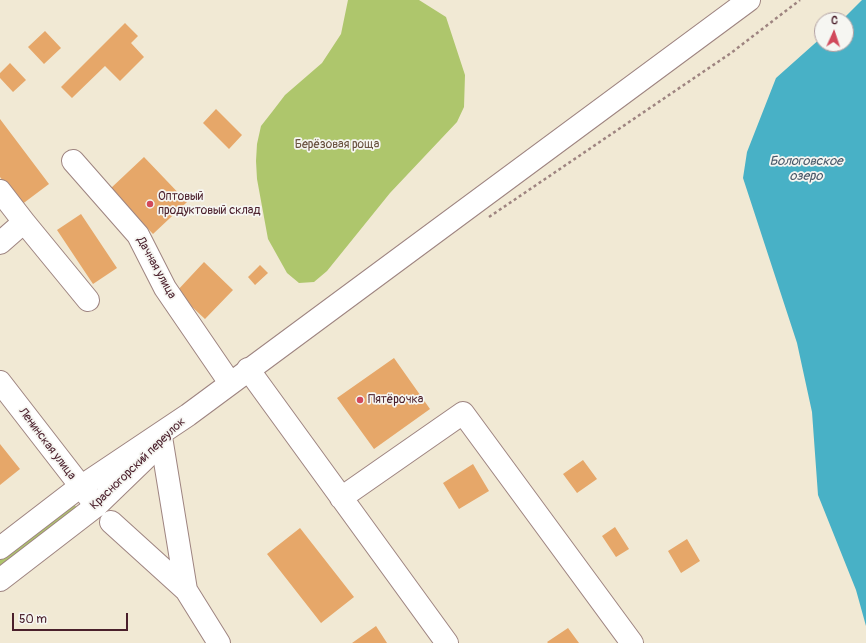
<!DOCTYPE html>
<meta charset="utf-8">
<style>
body{margin:0}
#map{position:relative;width:866px;height:643px;overflow:hidden;background:#f1e9d4;font-family:Pangolin,sans-serif}
canvas{display:block}
.north{position:absolute;left:814px;top:12px;width:40px;height:40px;box-sizing:border-box;background:#f6f6f2;border:1px solid #b1a0a2;border-radius:50%;rotate:3deg;font-size:11px;font-weight:700;line-height:16px;text-align:center;color:#4a1f2b}
.north::after{content:'';display:block;margin:auto;width:14px;height:18px;background:#d1495b;clip-path:polygon(50% 0,100% 100%,50% 72%,0 100%)}
.scale{position:absolute;left:12px;top:613px;width:116px;height:18px;box-sizing:border-box;border:2px solid #4a1f2b;border-top:0;padding-left:5px;font-size:12px;line-height:14px;white-space:nowrap;color:#4a1f2b;-webkit-text-stroke:3px #f6f6f2;paint-order:stroke}
</style>
<div id="map">
<canvas width="866" height="643"></canvas>
<div class="north">С</div>
<div class="scale">50 m</div>
</div>
<script>
const g = document.querySelector('canvas').getContext('2d');
g.lineJoin = 'round';
function paint(path, color) { g.fillStyle = color; g.fill(path, 'evenodd'); }
const shape = rows => new Path2D(rows.map(r => 'M' + r).join(''));
function strokePath(path, color, width, dash) { g.strokeStyle = color; g.lineWidth = width; g.lineCap = dash ? 'butt' : 'round'; g.setLineDash(dash || []); g.stroke(path); }
function write(font, color, halo, rows, align = 'center') {
  g.font = font + ' Pangolin,sans-serif'; g.lineWidth = 3.5; g.setLineDash([]); g.textBaseline = 'middle'; g.strokeStyle = halo; g.fillStyle = color; for (const [text, x, y, turn = 0] of rows) {
    g.save(); g.translate(x, y); g.rotate((+turn || 0) * Math.PI / 180); g.textAlign = isNaN(turn) ? turn : align; if (halo) g.strokeText(text, 0, 0); g.fillText(text, 0, 0); g.restore();
  }
}
paint(shape([
 [348,0,419,0,446,17,465,75,464,107,457,122,390,193,327,271,314,282,299,283,287,273,268,239,257,179,256,161,257,144,261,126,272,112,285,95,322,63,341,34],
 [72,501,79,511,0,571,0,557]
]), '#aec66c');
paint(shape([
 [862,0,866,0,866,626,856,590,818,495,812,412,797,343,743,178,747,152,776,78,822,37,822,44,846,44,846,20,842,20]
]), '#48b1c6');
paint(shape([
 [125,23,138,36,131,43,144,57,120,81,105,66,72,98,61,87],
 [45,31,61,48,44,64,28,47],
 [10,63,26,80,13,92,0,78,0,73],
 [216,109,242,135,229,149,203,123],
 [0,119,49,184,21,205,0,177],
 [144,157,187,202,153,234,110,189],
 [81,214,117,268,93,284,57,230],
 [204,262,233,290,205,319,176,292],
 [260,265,268,273,255,285,248,277],
 [394,358,430,409,374,449,337,398],
 [0,444,20,469,0,485],
 [583,460,597,479,577,493,563,474],
 [473,464,489,491,459,509,443,483],
 [615,527,629,549,616,557,602,536],
 [300,528,354,597,321,623,267,554],
 [687,539,700,561,681,573,668,551],
 [376,626,387,643,352,643],
 [568,628,579,643,548,643,547,642]
]), '#e6a769');
const minor = shape([
 [73,161,138,235,165,288,230,383],
 [0,191,24,222],
 [0,243,24,222,88,300],
 [248,369,447,643],
 [0,382,96,506],
 [162,443,186,590],
 [341,498,463,413,632,643],
 [111,522,186,590,219,643]
]);
const major = shape([
 [0,548,73,492,188,415,749,0],
 [0,580,96,506,156,448]
]);
strokePath(minor, '#9e8480', 24);
strokePath(major, '#9e8480', 24);
strokePath(shape([
 [489,217,731,53,800,0]
]), '#9e8480', 2.5, [3, 3]);
strokePath(minor, '#fff', 22);
strokePath(major, '#fff', 22);
for (const [x, y, r, color] of [
 [150,204,4,"#d1495b"],
 [360,400,4,"#d1495b"]
]) { const dot = new Path2D(); dot.arc(x, y, r, 0, 2 * Math.PI); g.fillStyle = color; g.fill(dot); strokePath(dot, '#f6f6f2', 1.5); }
write('12px', '#68513e', '#f6f6f2', [
 ["Берёзовая роща",337,145]
]);
write('12px', '#4a1f2b', '#f6f6f2', [
 ["Оптовый",158,197],
 ["продуктовый склад",158,211],
 ["Пятёрочка",368,400]
], 'left');
write('12px', '#4a1f2b', '#f6f6f2', [
 ["Дачная улица",156,268,61],
 ["Ленинская улица",47,444,53],
 ["Красногорский переулок",138,464,-44]
]);
write('italic 13px', '#495969', '#f6f6f2', [
 ["Бологовское",806,162],
 ["озеро",806,177]
]);
</script>
